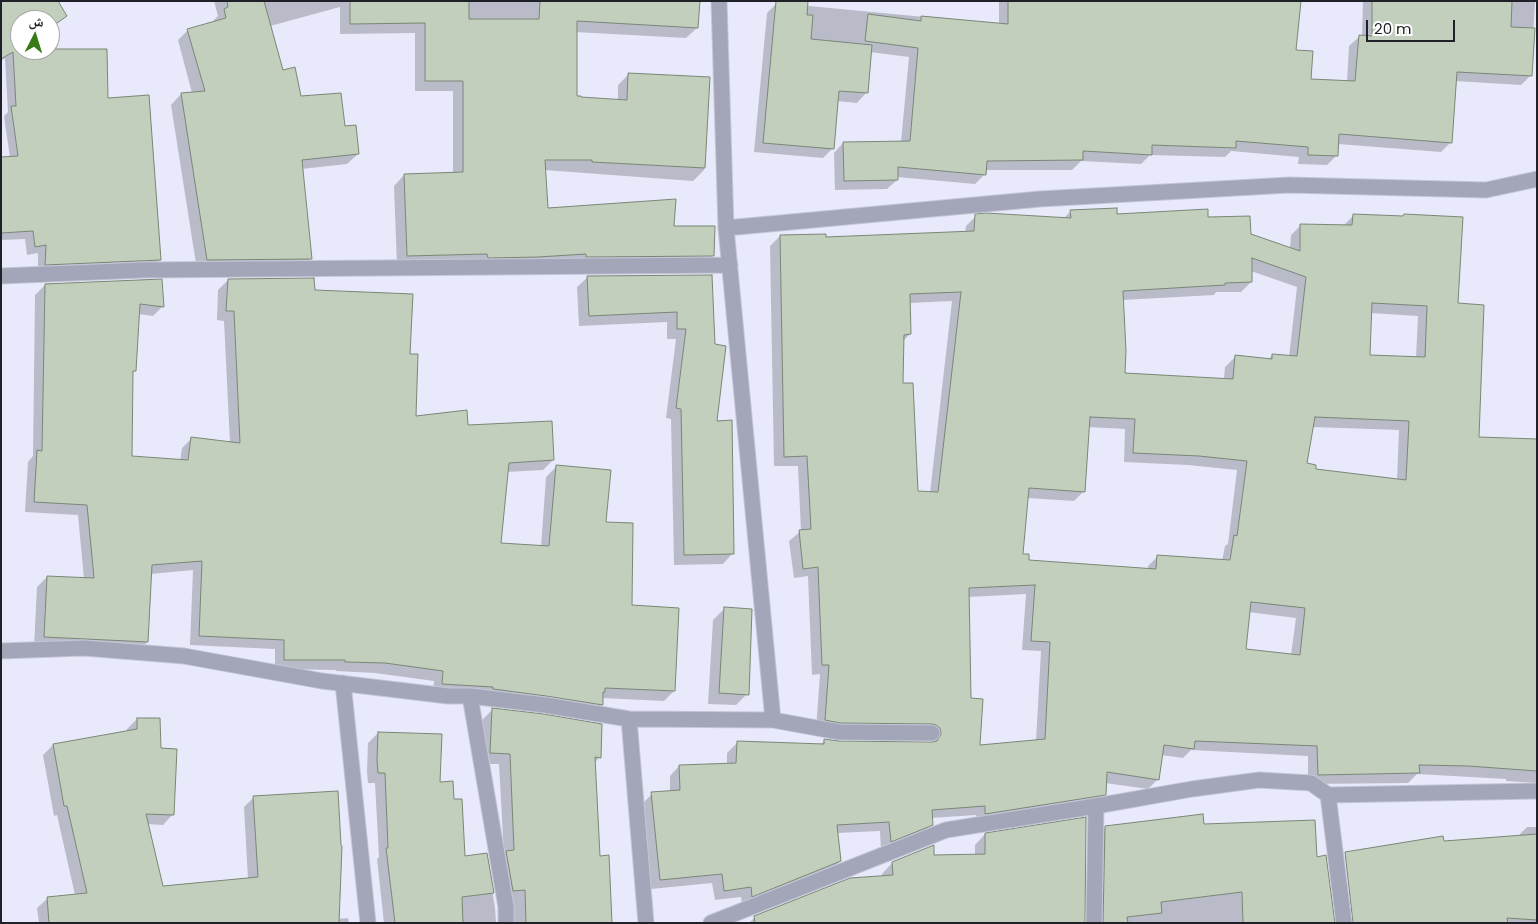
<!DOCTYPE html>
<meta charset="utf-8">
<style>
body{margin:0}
#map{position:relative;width:1538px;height:924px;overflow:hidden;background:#e8eafc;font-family:Poppins,"Noto Naskh Arabic",sans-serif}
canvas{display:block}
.frame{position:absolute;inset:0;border:2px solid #202028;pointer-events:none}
.north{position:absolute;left:10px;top:10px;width:50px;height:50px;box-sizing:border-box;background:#fff;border:1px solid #a6a6a9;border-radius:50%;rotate:5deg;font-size:14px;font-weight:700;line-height:20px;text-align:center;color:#202028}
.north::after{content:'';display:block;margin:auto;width:18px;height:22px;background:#397a18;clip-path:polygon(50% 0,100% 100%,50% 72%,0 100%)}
.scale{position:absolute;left:1366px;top:20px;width:89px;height:22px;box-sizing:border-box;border:2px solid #202028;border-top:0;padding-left:6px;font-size:15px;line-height:18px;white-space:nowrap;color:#202028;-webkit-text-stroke:4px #fff;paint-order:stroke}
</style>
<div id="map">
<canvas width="1538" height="924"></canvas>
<div class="frame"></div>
<div class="north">ش</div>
<div class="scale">20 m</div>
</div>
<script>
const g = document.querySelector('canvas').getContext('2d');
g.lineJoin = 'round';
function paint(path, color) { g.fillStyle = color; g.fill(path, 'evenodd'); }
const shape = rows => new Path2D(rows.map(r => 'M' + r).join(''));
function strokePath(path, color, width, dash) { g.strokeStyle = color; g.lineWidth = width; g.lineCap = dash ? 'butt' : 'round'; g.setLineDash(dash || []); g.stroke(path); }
paint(shape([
 [1,1,66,16,50,29,50,20,20,20,20,49,17,51,107,100,160,260,151,268,38,272,38,253,27,255,25,239,1,240,1,158,10,158,4,116,8,112,5,58,1,61],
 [214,1,698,1,697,28,686,38,575,32,576,97,618,101,618,85,629,74,709,78,704,170,693,181,544,170,547,209,673,227,713,255,703,266,397,266,394,186,404,175,453,174,453,91,415,91,415,33,340,34,340,7,270,26,282,71,300,98,344,127,358,154,347,164,301,169,310,259,300,269,197,270,171,105,181,94,192,93,178,40,188,30,214,23,214,20,218,16],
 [999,1,1300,1,1294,51,1310,80,1347,82,1349,46,1359,37,1362,37,1363,1,1535,1,1531,75,1521,85,1455,81,1450,143,1441,152,1338,144,1337,155,1327,165,1298,164,1299,157,1231,151,1225,157,1150,155,1141,164,1081,161,1072,170,985,170,985,174,975,184,897,177,897,180,887,189,835,190,834,153,843,143,901,142,909,57,870,52,866,93,857,103,837,101,833,148,823,158,754,152,767,13,777,3,999,24],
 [1071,211,1116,216,1207,218,1290,249,1291,235,1301,225,1343,226,1353,216,1457,305,1477,438,1537,440,1537,783,1506,781,1506,779,1417,774,1408,783,1308,784,1308,756,1191,750,1183,758,1161,755,1158,779,1148,789,1105,783,1104,794,1094,804,976,823,976,815,931,818,931,825,921,835,881,851,880,831,837,833,840,861,830,871,742,906,741,897,715,900,712,883,651,889,642,804,652,794,670,792,670,776,679,766,727,764,727,753,737,743,820,745,825,740,839,743,932,744,930,738,816,730,820,674,812,675,808,576,794,578,789,541,801,531,798,466,774,466,770,246,780,236,824,238,965,233,966,226,976,216,1064,218],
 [1251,271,1297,287,1289,357,1272,355,1268,360,1235,357,1225,367,1224,379,1123,374,1122,300,1214,295,1216,292,1241,292,1251,282],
 [952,301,930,493,917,492,902,384,902,342,910,334,909,303],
 [1370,313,1418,316,1416,358,1369,356],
 [1088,427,1125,429,1124,462,1188,465,1237,470,1228,544,1225,546,1222,561,1158,556,1148,566,1148,570,1028,562,1022,556,1027,498,1074,501,1084,491],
 [1312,427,1399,430,1397,480,1314,470,1306,465],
 [1026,594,1022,650,1041,651,1036,741,979,746,969,699,968,597],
 [1248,612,1296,618,1291,655,1245,650],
 [711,276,715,422,733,553,723,564,674,565,671,419,666,418,676,339,667,339,667,322,579,326,577,287,588,277],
 [228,280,314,291,409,355,415,417,467,427,553,460,543,470,506,472,499,544,541,547,546,477,556,467,605,524,631,606,674,691,664,701,602,698,602,705,592,714,433,693,434,681,375,673,336,671,336,670,275,669,275,649,190,645,193,570,151,574,147,642,137,652,34,647,37,587,47,577,84,579,78,515,25,512,28,462,33,456,35,295,45,285,163,306,153,316,138,314,135,370,132,373,130,458,180,461,182,448,192,438,230,443,224,321,217,320,218,290],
 [724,609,747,694,736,705,708,704,713,620],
 [493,709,600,757,594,763,599,857,610,923,505,923,504,855,499,764,480,764,482,720],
 [137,719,159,749,173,814,163,825,147,824,162,887,248,879,244,807,254,797,338,919,348,918,349,923,39,923,37,908,48,898,75,895,57,815,54,816,43,755,53,745,127,732,127,729],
 [378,733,422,923,384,923,377,859,379,857,375,783,368,783,367,771,368,743],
 [1203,825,1315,858,1333,923,1093,923,1095,838,1106,827],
 [1527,827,1537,827,1537,923,1362,923,1443,843,1517,837],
 [985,834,1083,923,749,923,755,917,882,877,882,874,892,863,933,856,975,856,975,845],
 [486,855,495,908,496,923,454,923,449,868]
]), '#0003');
const building = shape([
 [1,1,58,1,67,16,50,28,50,20,20,20,20,47,16,49,107,49,108,98,149,95,161,260,45,265,46,245,35,247,33,231,1,233,1,157,18,156,11,106,16,106,13,52,1,59,1,1],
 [227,1,264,1,283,70,295,67,301,96,341,93,345,126,356,125,359,154,302,160,312,259,207,260,181,93,205,91,187,29,226,18,224,9,228,7,227,1],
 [350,1,469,1,469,19,539,19,540,1,700,1,698,28,577,21,577,96,581,96,581,97,627,100,628,73,710,77,705,168,592,162,592,160,545,160,548,208,676,199,674,226,715,226,714,256,586,257,586,254,538,257,488,258,487,254,407,256,404,174,463,172,463,81,425,81,425,23,350,24,350,1],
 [776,1,808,1,807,15,813,15,811,39,872,45,868,93,839,91,834,149,763,143,776,1],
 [1008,1,1301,1,1296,50,1313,51,1311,79,1355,81,1359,35,1372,36,1372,1,1512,1,1511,27,1535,28,1532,76,1457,72,1452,143,1339,134,1338,156,1308,155,1308,147,1236,141,1236,148,1152,145,1152,155,1083,151,1083,160,987,161,986,175,898,167,898,180,844,181,843,142,910,141,918,48,865,41,868,14,921,21,921,16,1008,24,1008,1],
 [1117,208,1117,214,1208,209,1208,217,1250,216,1251,234,1300,251,1300,224,1352,225,1353,214,1403,216,1404,214,1463,217,1458,303,1484,305,1479,437,1537,439,1537,771,1468,766,1419,765,1420,773,1318,775,1317,746,1195,741,1194,749,1164,745,1159,780,1107,772,1106,795,985,814,985,806,932,810,933,825,891,842,889,822,837,825,841,861,752,897,751,887,724,891,722,874,660,880,651,792,680,790,679,765,736,763,737,741,824,744,824,739,839,741,932,742,937,741,941,734,940,728,936,725,932,724,840,723,825,720,829,665,822,665,818,567,803,569,799,530,811,529,807,456,784,457,780,235,826,234,826,237,974,231,975,214,986,213,1071,218,1070,210,1117,208],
 [1252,258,1306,277,1297,356,1272,354,1272,359,1235,355,1233,379,1125,373,1126,351,1123,291,1225,285,1225,283,1252,282,1252,258],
 [961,292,938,492,918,491,913,383,903,383,904,335,911,334,910,294,961,292],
 [1372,303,1427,306,1425,357,1370,355,1372,303],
 [1090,417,1135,419,1133,453,1199,456,1247,461,1237,536,1234,535,1230,560,1157,555,1156,569,1029,560,1029,554,1023,554,1029,488,1085,492,1090,417],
 [1315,417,1409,421,1406,480,1316,469,1316,465,1307,463,1315,417],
 [1035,585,1031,641,1050,642,1045,739,980,745,983,699,971,698,969,588,1035,585],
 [1251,602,1305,608,1300,655,1246,649,1251,602],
 [712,275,715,344,726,346,717,421,732,420,734,554,684,555,681,409,676,408,686,329,677,329,677,312,589,316,587,276,712,275],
 [314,278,315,290,413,294,410,354,418,354,416,416,467,410,468,425,552,421,554,460,509,463,501,543,549,546,556,465,611,470,606,522,633,523,632,605,679,608,675,691,605,688,605,692,603,692,603,705,546,696,493,689,493,687,442,684,443,671,385,663,345,662,345,660,284,660,284,640,199,636,202,561,152,565,148,642,44,637,47,576,94,578,87,505,34,502,37,450,42,451,45,284,162,279,164,307,140,304,136,371,133,371,132,456,188,460,191,437,240,443,234,311,226,311,228,279,314,278],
 [724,607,752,609,749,695,719,693,724,607],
 [492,708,544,714,602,724,601,758,595,757,600,856,609,855,612,923,526,923,525,890,513,891,506,851,514,850,510,754,490,753,492,708],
 [137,718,160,718,161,748,177,749,174,815,146,814,163,886,258,877,253,796,338,791,341,845,342,846,339,923,49,923,47,897,87,893,67,806,64,806,53,744,137,729,137,718],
 [378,732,442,734,440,782,453,781,454,799,462,799,465,856,487,853,494,893,462,897,463,923,395,923,386,848,388,848,385,773,378,773,377,760,378,732],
 [1203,814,1204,824,1315,820,1317,857,1326,855,1335,923,1243,923,1242,892,1161,902,1162,913,1127,917,1128,923,1103,923,1105,826,1203,814],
 [1086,817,1085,923,755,923,754,916,850,878,893,875,892,862,934,845,934,855,985,854,985,833,1086,817],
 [1537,834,1537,920,1507,918,1508,923,1353,923,1345,852,1443,836,1444,841,1537,834]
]);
paint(building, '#c1cfbc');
strokePath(building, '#7a8675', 1);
const street = shape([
 [719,1,726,228,773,720],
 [726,228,1040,199,1289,185,1486,190,1537,179],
 [1,276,145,270,730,265],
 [1,651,84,648,184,656,322,681,448,696,470,696,545,705,629,719,773,720,839,732,932,733],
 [343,683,368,923],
 [470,696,506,907,506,923],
 [629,719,646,923],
 [1328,795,1344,923],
 [711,923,946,830,1096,806,1192,789,1259,780,1311,783,1328,795,1537,791],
 [1094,923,1096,806]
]);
strokePath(street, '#c4c6d6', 17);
strokePath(street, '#a3a5b8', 15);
</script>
